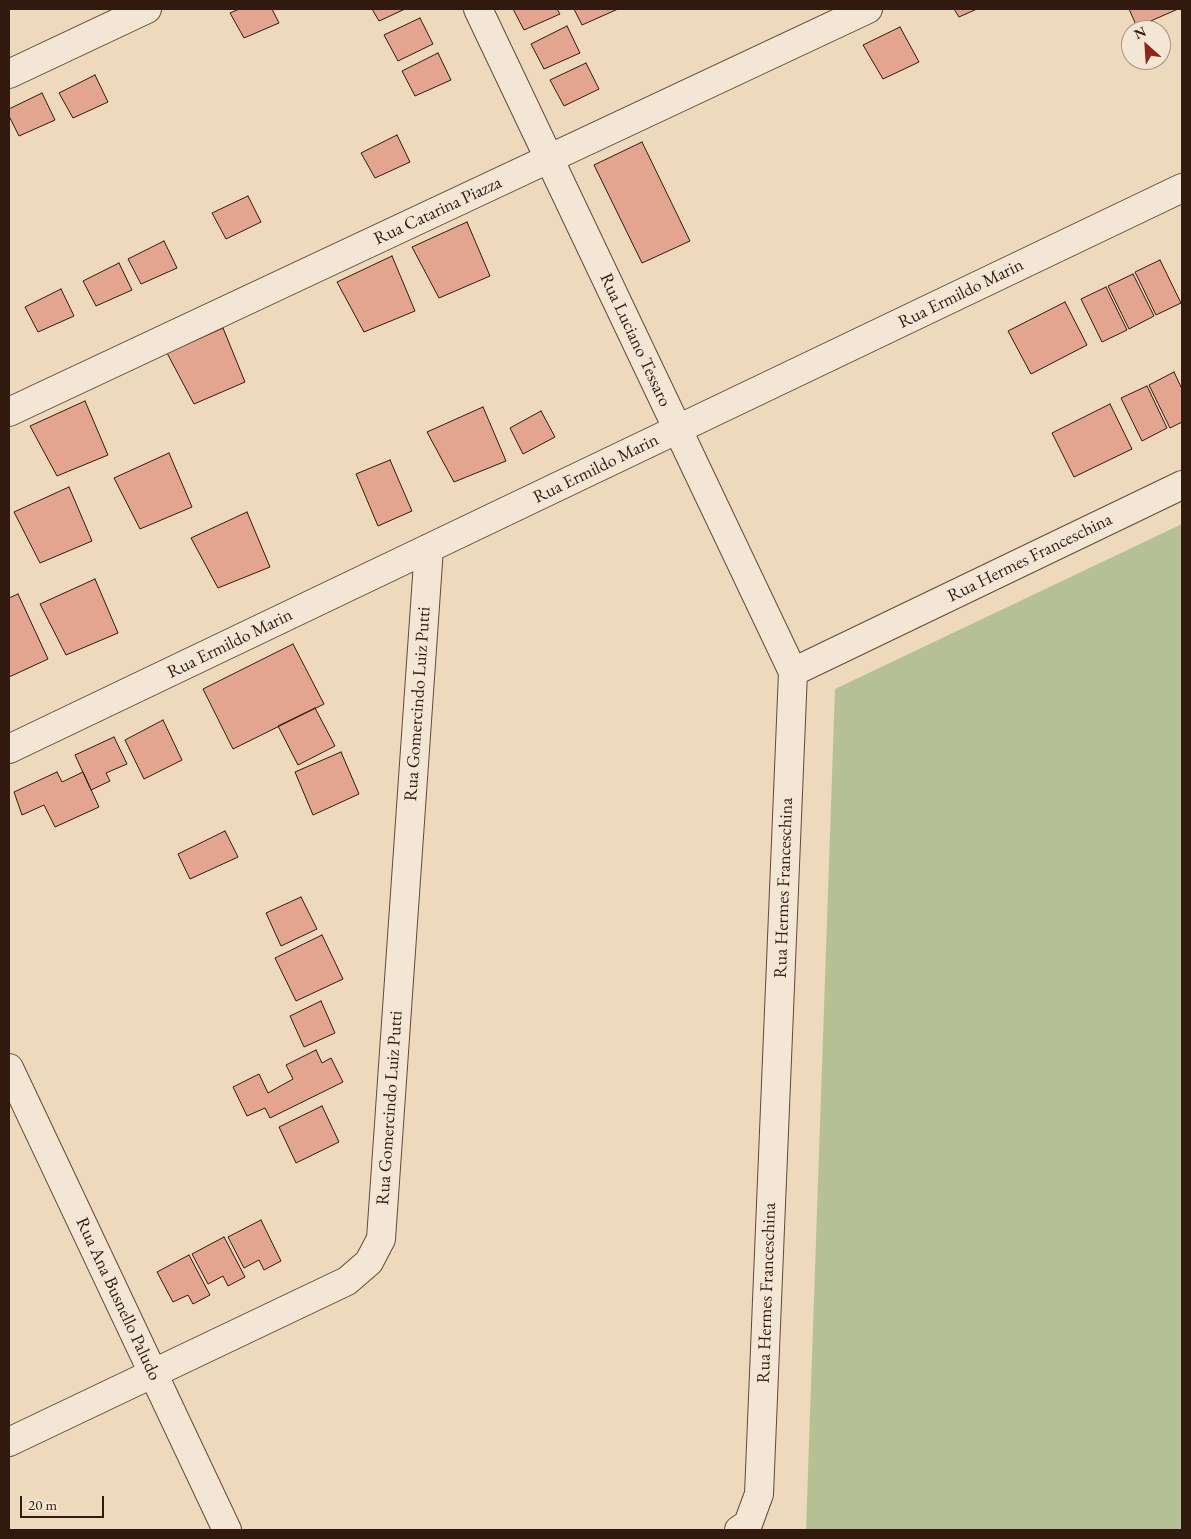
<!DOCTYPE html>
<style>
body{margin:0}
#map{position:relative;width:1191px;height:1539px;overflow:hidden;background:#eed9bd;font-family:"EB Garamond",serif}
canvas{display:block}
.frame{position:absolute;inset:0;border:10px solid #32190d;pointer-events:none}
.north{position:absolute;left:1121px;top:20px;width:50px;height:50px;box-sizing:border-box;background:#f4e6d4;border:1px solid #a69484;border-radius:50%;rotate:334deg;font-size:14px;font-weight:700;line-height:20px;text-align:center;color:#32190d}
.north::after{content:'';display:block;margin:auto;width:18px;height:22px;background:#8f2418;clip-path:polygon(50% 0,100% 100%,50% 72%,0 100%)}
.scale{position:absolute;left:20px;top:1496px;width:84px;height:22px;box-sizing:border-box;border:2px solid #32190d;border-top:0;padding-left:6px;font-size:15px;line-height:18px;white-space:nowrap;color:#32190d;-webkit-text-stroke:4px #f4e6d4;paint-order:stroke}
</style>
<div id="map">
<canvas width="1191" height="1539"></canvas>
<div class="frame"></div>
<div class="north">N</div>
<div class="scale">20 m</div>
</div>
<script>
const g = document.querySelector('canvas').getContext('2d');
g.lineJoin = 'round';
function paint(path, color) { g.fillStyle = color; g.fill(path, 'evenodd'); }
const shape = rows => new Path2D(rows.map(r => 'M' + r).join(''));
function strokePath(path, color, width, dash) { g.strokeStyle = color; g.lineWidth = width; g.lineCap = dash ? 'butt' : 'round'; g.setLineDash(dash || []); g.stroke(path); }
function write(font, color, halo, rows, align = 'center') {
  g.font = font + ' "EB Garamond",serif'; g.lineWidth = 4; g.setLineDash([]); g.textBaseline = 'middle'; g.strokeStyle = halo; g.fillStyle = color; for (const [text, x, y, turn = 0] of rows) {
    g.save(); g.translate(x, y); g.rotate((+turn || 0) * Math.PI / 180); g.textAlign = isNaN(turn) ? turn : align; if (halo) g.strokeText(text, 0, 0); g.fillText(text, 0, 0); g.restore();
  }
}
paint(shape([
 [1182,524,1182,1530,806,1530,835,689]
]), '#b5c094');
const building = shape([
 [239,9,272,9,279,23,244,38,230,13,239,9],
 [372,9,405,9,379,21,372,9],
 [513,9,557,9,560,14,524,30,513,9],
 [574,9,618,9,582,25,574,9],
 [954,9,977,9,959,17,954,9],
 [1129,9,1178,9,1137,27,1129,9],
 [420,18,433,44,398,61,384,35,420,18],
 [567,26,580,53,544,69,531,44,567,26],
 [900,27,919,62,883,79,863,45,900,27],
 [438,53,451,80,415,96,402,71,438,53],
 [586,63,599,89,564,106,550,80,586,63],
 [95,75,108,102,73,118,59,93,95,75],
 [42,93,55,120,19,136,9,116,9,109,42,93],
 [397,135,410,162,375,178,361,153,397,135],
 [642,142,690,241,642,263,594,165,642,142],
 [248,196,261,222,226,239,212,213,248,196],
 [467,222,490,276,439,298,412,247,467,222],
 [164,241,177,268,141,284,128,259,164,241],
 [392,256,415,311,364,332,337,282,392,256],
 [1160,260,1181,303,1156,315,1135,272,1160,260],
 [119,263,132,290,96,306,83,281,119,263],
 [1133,274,1154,316,1129,329,1108,286,1133,274],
 [1106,287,1127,330,1102,342,1081,299,1106,287],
 [61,289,74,316,38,332,25,307,61,289],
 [1065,302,1087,345,1031,374,1008,331,1065,302],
 [223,328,245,382,194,404,167,353,223,328],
 [1174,372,1182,389,1182,422,1170,428,1149,385,1174,372],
 [1147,386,1167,428,1142,441,1121,398,1147,386],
 [85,401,108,455,57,476,30,426,85,401],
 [1110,404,1132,449,1074,477,1052,433,1110,404],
 [483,407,506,461,454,482,427,432,483,407],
 [541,411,555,437,523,454,510,428,541,411],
 [169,453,192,507,140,529,114,478,169,453],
 [390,460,412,511,378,526,356,474,390,460],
 [69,487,92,541,40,563,14,512,69,487],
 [247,512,270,567,218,588,191,538,247,512],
 [95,579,118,633,66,655,40,604,95,579],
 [18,594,48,659,9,677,9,598,18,594],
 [293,644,324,704,233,749,203,689,293,644],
 [315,708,335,746,298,765,278,726,315,708],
 [163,720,182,760,144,779,125,740,163,720],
 [114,737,127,764,106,773,110,781,91,790,75,755,114,737],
 [341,752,359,794,313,815,295,772,341,752],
 [57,772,62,782,83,772,99,807,55,827,44,805,22,815,14,792,57,772],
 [225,831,238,857,190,879,178,854,225,831],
 [301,897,317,929,281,946,266,913,301,897],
 [322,935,343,979,296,1001,275,958,322,935],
 [321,1001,335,1033,304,1047,290,1016,321,1001],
 [316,1050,322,1063,331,1058,343,1082,270,1118,265,1108,247,1116,233,1087,259,1074,268,1093,293,1079,286,1065,316,1050],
 [322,1106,339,1142,296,1163,279,1127,322,1106],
 [261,1220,281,1261,264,1270,259,1260,244,1268,228,1237,261,1220],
 [224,1237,245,1277,228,1286,223,1276,208,1284,192,1254,224,1237],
 [189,1255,210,1295,193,1304,188,1295,173,1302,157,1272,189,1255]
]);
paint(building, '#e4a590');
strokePath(building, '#32190d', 1);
const street = shape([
 [478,9,793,672],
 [9,74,147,9],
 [9,412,868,9],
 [9,749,1182,188],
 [9,1068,227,1530],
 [9,1442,347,1281,369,1262,381,1239,429,548],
 [739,1530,748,1524,759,1494,793,672,1182,485]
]);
strokePath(street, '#614939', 30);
strokePath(street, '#f4e6d4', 28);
write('18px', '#32190d', '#f4e6d4', [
 ["Rua Catarina Piazza",438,211,-25],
 ["Rua Ermildo Marin",961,294,-26],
 ["Rua Luciano Tessaro",635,340,65],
 ["Rua Ermildo Marin",596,469,-26],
 ["Rua Hermes Franceschina",1030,558,-26],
 ["Rua Ermildo Marin",230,644,-26],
 ["Rua Gomercindo Luiz Putti",418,704,-86],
 ["Rua Hermes Franceschina",784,888,-88],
 ["Rua Gomercindo Luiz Putti",390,1108,-86],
 ["Rua Hermes Franceschina",767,1293,-88],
 ["Rua Ana Busnello Paludo",118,1299,65]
]);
</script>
